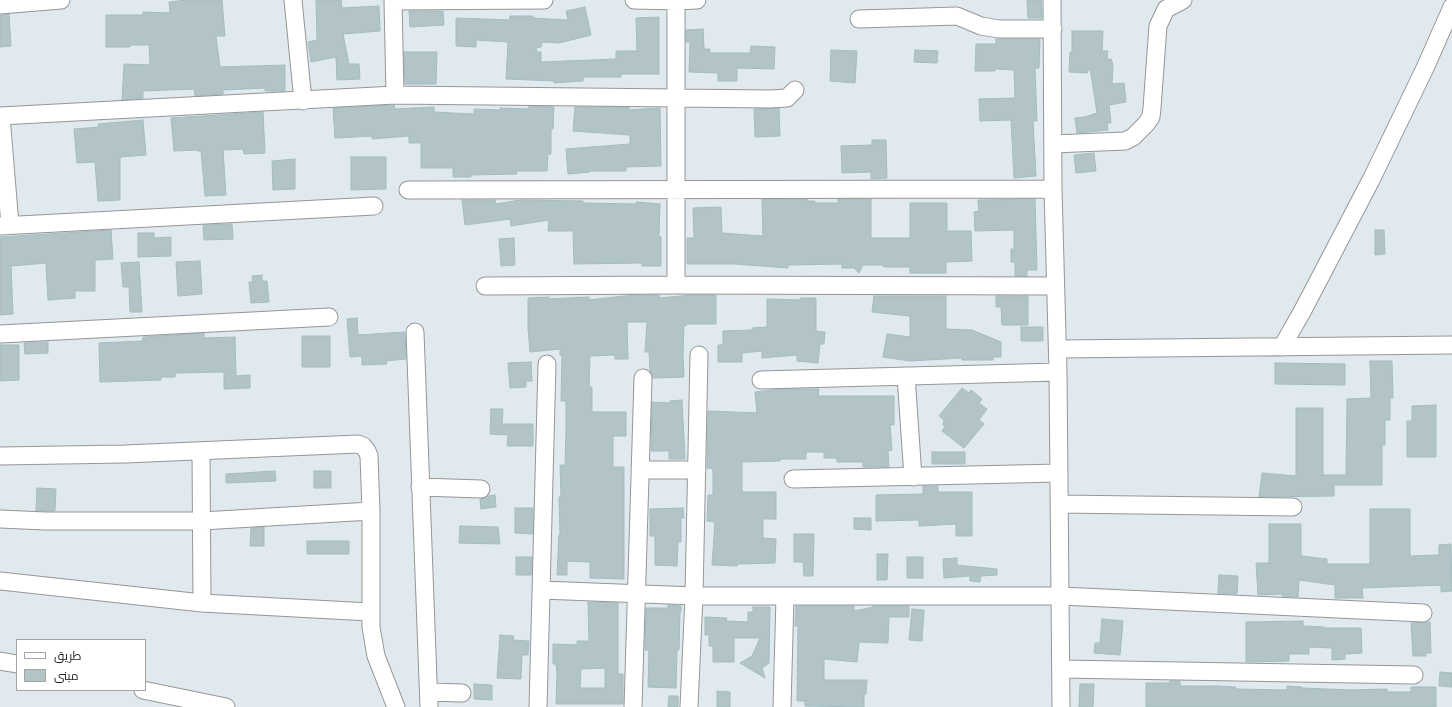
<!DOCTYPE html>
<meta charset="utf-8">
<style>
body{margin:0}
#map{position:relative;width:1452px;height:707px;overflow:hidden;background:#e0e9ee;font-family:"Archivo Narrow",Cairo,sans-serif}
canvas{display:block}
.legend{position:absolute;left:16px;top:639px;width:130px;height:52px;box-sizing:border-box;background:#fff;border:1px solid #a4a4a4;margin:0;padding:5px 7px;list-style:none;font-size:12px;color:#1c1c1c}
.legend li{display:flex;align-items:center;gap:8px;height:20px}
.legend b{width:20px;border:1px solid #a4a4a4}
</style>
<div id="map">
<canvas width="1452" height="707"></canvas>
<ul class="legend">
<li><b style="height:5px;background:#fff"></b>طريق</li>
<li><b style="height:11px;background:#b3c4c6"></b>مبنى</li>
</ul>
</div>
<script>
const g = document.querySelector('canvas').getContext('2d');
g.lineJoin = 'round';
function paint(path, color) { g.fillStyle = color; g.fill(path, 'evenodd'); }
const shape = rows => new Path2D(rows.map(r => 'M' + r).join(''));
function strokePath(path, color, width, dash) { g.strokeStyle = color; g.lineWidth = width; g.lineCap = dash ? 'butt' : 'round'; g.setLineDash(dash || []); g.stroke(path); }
const building = shape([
 [187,0,222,0,225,36,216,36,220,67,285,65,285,91,265,91,265,88,223,90,223,94,195,96,194,89,143,91,143,98,122,100,124,64,150,65,149,45,130,45,130,47,106,47,106,15,143,15,143,12,170,13,169,2,187,0],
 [316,0,341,0,342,8,379,6,380,31,343,34,349,64,359,64,360,79,337,80,336,57,311,62,308,42,317,40,316,0],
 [1027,0,1041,0,1042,18,1028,18,1027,0],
 [585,7,591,35,559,43,542,42,541,47,536,48,537,52,541,52,541,62,616,59,616,51,637,51,636,18,659,17,659,74,621,74,621,77,583,77,583,81,554,83,554,81,506,79,508,42,476,40,476,47,456,46,456,18,510,20,510,16,533,16,533,18,568,20,566,11,585,7],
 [409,11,443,11,444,25,410,27,409,11],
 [9,14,11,46,0,47,0,15,9,14],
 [703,29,704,49,710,49,710,53,750,53,751,46,775,47,774,69,737,68,737,81,718,81,718,73,689,72,690,42,686,42,686,30,703,29],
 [1072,31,1103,31,1102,51,1108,51,1107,59,1111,59,1113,65,1112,84,1124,83,1126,102,1109,105,1111,123,1107,123,1108,130,1077,133,1075,118,1085,117,1097,113,1090,68,1087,73,1069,72,1070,52,1072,52,1072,31],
 [996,39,1040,39,1039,68,1035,68,1037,121,1033,121,1036,176,1014,178,1011,120,980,121,979,99,1015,98,1014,70,995,69,995,71,975,71,976,44,996,44,996,39],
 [831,50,857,51,855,83,830,81,831,50],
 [915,50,938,51,937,63,914,62,915,50],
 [404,52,437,52,436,84,405,84,404,52],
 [394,105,395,109,434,107,434,112,474,114,474,109,500,110,500,108,529,109,529,106,554,107,553,129,551,129,551,154,548,154,547,171,516,171,517,174,471,175,471,177,453,177,453,168,421,168,421,143,409,143,409,136,372,139,372,136,335,138,333,108,394,105],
 [575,107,629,107,629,110,660,108,661,166,626,167,626,171,590,171,590,172,568,174,566,149,630,144,630,135,573,131,575,107],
 [779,108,780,136,755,137,754,109,779,108],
 [263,112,265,153,244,154,243,149,223,150,226,195,205,196,201,151,197,151,197,150,174,151,171,118,263,112],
 [143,120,146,155,120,157,120,200,98,201,95,162,77,163,74,129,99,127,98,124,143,120],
 [872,140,886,140,887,178,871,179,871,172,842,173,841,146,872,145,872,140],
 [1094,153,1096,171,1076,173,1074,155,1094,153],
 [351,157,386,157,386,189,351,190,351,157],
 [295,159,295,189,273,190,272,161,295,159],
 [762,199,807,199,808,201,815,201,815,203,838,203,838,199,871,199,871,238,910,238,910,203,947,203,947,231,971,231,972,261,946,262,946,273,910,273,910,267,884,267,883,265,863,265,859,273,854,268,842,268,842,264,788,265,788,268,734,264,687,264,687,238,694,238,693,208,721,207,722,233,763,236,762,199],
 [1035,199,1037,270,1027,270,1027,276,1015,276,1015,262,1011,262,1011,249,1014,249,1014,230,975,231,974,212,979,211,978,200,1035,199],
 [462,200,495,200,496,204,520,200,583,201,583,203,636,204,636,202,660,204,659,237,661,237,661,266,642,266,642,263,574,264,573,231,548,231,549,220,511,226,510,219,465,225,462,200],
 [232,224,233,239,204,240,203,225,232,224],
 [111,230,113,259,95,260,95,291,75,291,75,298,48,300,46,263,11,266,13,314,0,315,0,237,111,230],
 [1375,230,1384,230,1385,254,1375,255,1375,230],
 [138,233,154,233,154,238,171,237,171,256,138,257,138,233],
 [514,238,515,265,501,266,499,239,514,238],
 [200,261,202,294,178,296,176,262,200,261],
 [139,262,142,312,130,312,129,287,123,287,121,263,139,262],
 [262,275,262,281,267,281,269,302,251,303,249,282,253,282,252,276,262,275],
 [633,295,659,295,659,298,692,295,716,295,716,324,686,324,687,325,684,326,683,354,684,377,653,378,650,371,649,352,645,352,647,322,627,322,628,359,615,359,615,355,590,356,589,387,592,387,592,412,626,412,626,436,613,436,613,467,624,467,624,579,590,578,590,562,567,561,567,575,557,575,559,535,560,535,559,497,561,497,560,465,565,465,566,432,566,401,561,401,562,355,560,355,560,349,530,352,528,328,528,298,549,297,549,299,589,297,589,300,633,295],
 [874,296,946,296,946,329,972,330,1001,342,1001,357,993,357,993,360,962,360,962,358,910,361,883,357,887,334,910,337,910,316,872,312,874,296],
 [996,296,1028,296,1028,325,1002,325,1001,307,996,307,996,296],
 [801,298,816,298,816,331,825,332,824,344,820,344,818,363,797,361,797,355,762,358,762,351,742,353,742,362,718,362,718,345,723,345,723,331,753,330,752,328,767,327,767,299,801,300,801,298],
 [357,318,358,335,405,332,406,359,386,361,387,364,362,365,362,356,350,357,347,319,357,318],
 [1021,327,1043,327,1043,341,1021,341,1021,327],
 [204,333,204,338,235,337,236,376,250,375,250,388,224,389,224,372,175,373,175,377,161,377,161,380,100,382,99,343,143,341,143,337,204,333],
 [302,336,330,336,330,367,302,367,302,336],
 [48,342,48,353,25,354,24,343,48,342],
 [0,345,19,345,19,380,0,381,0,345],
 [1370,361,1392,361,1393,398,1390,398,1390,420,1385,420,1385,445,1382,445,1382,485,1334,485,1334,496,1259,497,1262,473,1296,476,1296,408,1323,408,1323,475,1346,475,1347,399,1371,398,1370,361],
 [531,362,532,381,526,381,526,387,510,388,508,363,531,362],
 [1275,363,1345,364,1345,385,1275,384,1275,363],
 [962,388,969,393,971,390,982,399,979,403,987,409,979,420,984,424,964,448,942,431,945,427,943,425,944,420,939,416,962,388],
 [781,389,819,389,818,396,894,396,894,425,890,425,892,450,888,451,889,467,863,467,863,462,837,462,837,458,824,458,824,452,806,452,806,459,780,459,780,461,742,462,742,492,776,492,776,519,763,519,763,538,776,539,775,563,738,564,737,566,712,565,715,522,707,521,708,495,713,495,713,469,707,468,708,411,757,413,755,392,781,389],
 [682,400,685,459,669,459,669,451,651,451,652,402,670,403,670,401,682,400],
 [1436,405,1436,457,1407,457,1407,421,1412,421,1412,406,1436,405],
 [491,409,503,409,502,424,533,424,533,446,507,446,508,435,490,434,491,409],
 [932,452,965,452,965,464,932,464,932,452],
 [275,471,276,481,226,483,226,474,275,471],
 [314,471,331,471,331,488,314,488,314,471],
 [923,486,938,486,938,492,972,492,972,536,956,536,956,524,919,526,919,520,876,521,876,495,923,494,923,486],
 [37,488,56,489,55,511,36,511,37,488],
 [495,495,496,507,481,509,480,499,485,498,488,496,495,495],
 [515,508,533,508,533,534,515,533,515,508],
 [683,508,684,518,681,518,681,542,678,542,677,566,655,565,655,536,650,536,650,509,683,508],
 [1370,509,1410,509,1410,556,1439,555,1439,545,1451,544,1452,591,1441,592,1441,585,1362,588,1363,598,1335,598,1335,585,1299,580,1298,597,1282,596,1283,594,1258,595,1256,563,1269,563,1269,524,1301,524,1301,556,1327,559,1327,564,1370,564,1370,509],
 [854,518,871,518,871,530,854,529,854,518],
 [460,526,498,527,500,544,459,543,460,526],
 [264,527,264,546,250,546,251,528,264,527],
 [794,534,814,534,813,576,804,576,803,562,794,562,794,534],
 [307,541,349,541,349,554,307,554,307,541],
 [877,554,888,554,887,580,877,580,877,554],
 [516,557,532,557,531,575,516,575,516,557],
 [907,557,923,557,923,578,907,578,907,557],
 [957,558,957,565,997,569,997,575,981,576,980,582,970,581,970,576,944,578,943,559,957,558],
 [1219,575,1238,576,1237,594,1218,593,1219,575],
 [588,602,618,603,618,674,623,674,623,704,556,704,557,673,556,664,553,664,553,644,577,645,577,641,589,641,588,602],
 [605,668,605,688,580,688,581,669,605,668],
 [668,605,681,606,681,612,680,612,679,650,677,650,676,688,648,687,649,650,645,650,646,608,668,608,668,605],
 [796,606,854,606,854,611,873,607,873,606,909,606,909,617,889,617,888,643,859,642,857,662,824,659,824,680,867,680,866,694,864,694,864,707,805,706,805,701,797,701,798,626,795,626,796,606],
 [753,607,770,607,769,663,762,668,765,678,740,663,752,656,760,638,734,638,734,662,713,662,713,646,709,646,709,635,705,635,705,617,727,618,726,621,748,622,748,612,753,612,753,607],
 [912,609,924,610,922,641,909,640,912,609],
 [1102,619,1123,621,1120,655,1094,653,1095,643,1100,643,1102,619],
 [1303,621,1303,626,1324,627,1324,628,1361,628,1362,653,1345,654,1345,659,1332,660,1332,648,1309,647,1309,654,1289,654,1289,661,1246,662,1246,622,1303,621],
 [1430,622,1431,653,1426,653,1426,656,1413,656,1411,623,1430,622],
 [500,635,514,636,513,640,529,641,528,655,522,655,521,679,497,678,500,635],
 [1440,672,1452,673,1452,687,1439,686,1440,672],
 [1170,681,1180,681,1180,686,1216,686,1236,687,1236,689,1287,690,1287,686,1302,687,1302,688,1352,690,1387,689,1387,692,1411,692,1411,687,1436,687,1436,707,1146,707,1146,683,1170,683,1170,681],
 [474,684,492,685,492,700,474,699,474,684],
 [1080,684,1094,684,1093,707,1079,707,1080,684],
 [717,691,730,692,730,707,717,707,717,691],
 [669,696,678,696,678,707,668,707,669,696]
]);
paint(building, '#b3c4c6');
strokePath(building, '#a1bdc1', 1);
const minor = shape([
 [293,0,303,101],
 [393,0,395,95],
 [634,0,676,1,676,285],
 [1052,0,1053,189,1058,372,1061,707],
 [393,1,544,0],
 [676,1,697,0],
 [0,5,61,0],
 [859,19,957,16,981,26,999,29,1053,29],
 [0,116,395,95,770,99,787,98,795,90],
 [1,116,10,225],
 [1053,144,1125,141,1133,137,1146,124,1151,117,1152,108,1158,26,1166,9,1183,0],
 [408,190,1053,189],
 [0,226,374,206],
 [485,286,676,285,1055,286],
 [415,332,429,707],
 [0,334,329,317],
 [1282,347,1303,310,1372,178,1425,68,1452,7],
 [1058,349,1452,345],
 [906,376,913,477],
 [761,380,1058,372],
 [201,451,202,603],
 [0,456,125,454,358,444,363,446,367,451,369,456,371,511,371,627,376,656,396,707],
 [640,470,697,470],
 [793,479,1059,473],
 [420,487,481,489],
 [1060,504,1293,507],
 [0,519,45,521,202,521,371,511],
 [0,581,202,603,370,612],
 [542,590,694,596,1061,596,1423,613],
 [0,661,17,664],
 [1061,669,1414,675],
 [143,690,226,707],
 [429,692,462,693],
 [538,707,547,364],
 [633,707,643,378],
 [689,707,694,596,699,355],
 [782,707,785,597]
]);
strokePath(minor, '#969696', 19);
strokePath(minor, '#fff', 17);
</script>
